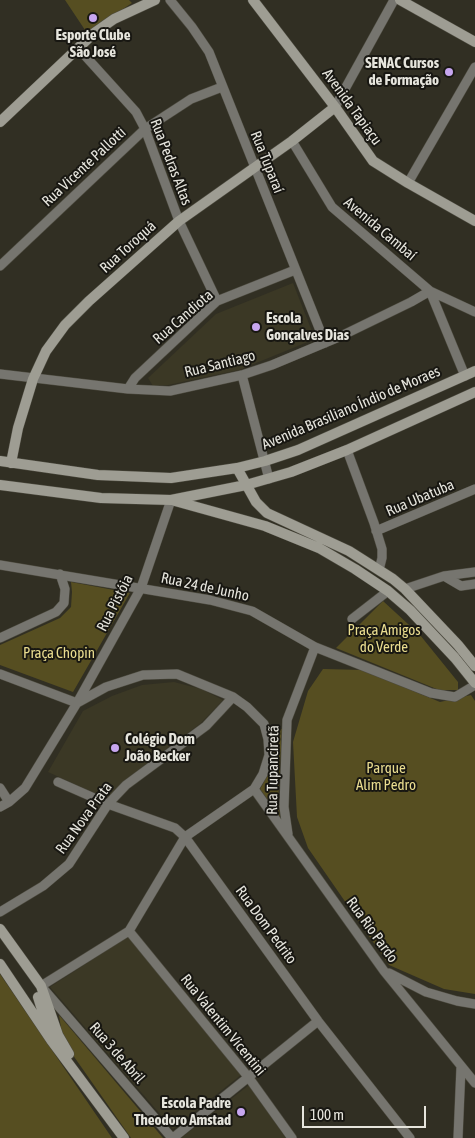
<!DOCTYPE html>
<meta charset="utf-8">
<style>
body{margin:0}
#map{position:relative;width:475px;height:1138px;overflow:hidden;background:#312f23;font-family:"Asap Condensed",sans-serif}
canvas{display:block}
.scale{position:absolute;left:302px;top:1106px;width:124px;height:22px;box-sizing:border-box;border:2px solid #e6e5dd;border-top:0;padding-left:6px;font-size:15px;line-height:18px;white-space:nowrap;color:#e6e5dd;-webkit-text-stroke:4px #181712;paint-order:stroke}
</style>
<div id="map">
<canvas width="475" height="1138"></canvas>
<div class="scale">100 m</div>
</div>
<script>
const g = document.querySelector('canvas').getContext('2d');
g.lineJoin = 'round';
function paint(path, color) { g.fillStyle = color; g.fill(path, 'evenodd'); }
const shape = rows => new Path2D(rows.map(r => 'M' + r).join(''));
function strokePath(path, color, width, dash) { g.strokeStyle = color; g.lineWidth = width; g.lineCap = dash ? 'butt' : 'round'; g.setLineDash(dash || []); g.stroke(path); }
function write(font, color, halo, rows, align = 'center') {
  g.font = font + ' "Asap Condensed",sans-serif'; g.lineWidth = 4; g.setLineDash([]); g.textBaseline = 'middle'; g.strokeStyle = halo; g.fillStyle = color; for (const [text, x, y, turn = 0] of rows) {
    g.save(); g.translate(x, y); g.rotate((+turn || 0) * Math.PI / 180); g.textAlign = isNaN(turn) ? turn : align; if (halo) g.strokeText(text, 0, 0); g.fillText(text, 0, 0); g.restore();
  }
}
paint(shape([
 [293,283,315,339,239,370,168,385,153,386,148,378,216,314],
 [174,682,201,689,223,700,201,723,122,782,108,799,48,772,83,711,112,696,142,685],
 [129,936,241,1075,173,1129,50,987],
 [249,1085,286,1138,181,1138]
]), '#3b3825');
paint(shape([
 [65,0,129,0,132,3,87,33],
 [71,582,130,593,73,692,0,665,0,645,60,618,71,607,72,592],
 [383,601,420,635,458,682,458,690,439,690,336,648],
 [323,669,363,670,440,702,471,695,475,701,475,994,444,989,389,965,308,848,297,817,293,742,308,691],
 [282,729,278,802,280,817,260,789,268,774,272,754,268,730,272,732],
 [0,974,112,1138,0,1138],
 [59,1015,163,1138,131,1138,63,1041]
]), '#564e21');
const street = shape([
 [170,0,192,27,209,52,325,343],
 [78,48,136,112,145,129,179,221,217,301],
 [335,107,394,0],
 [292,141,332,207,430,291,475,312],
 [408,183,475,67],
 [0,266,145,129,191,99,222,87],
 [430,291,465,376],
 [0,374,128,389,170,391,242,375,272,365,339,337,411,302,430,291],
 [242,375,269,479],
 [128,389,135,378,217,301,295,270],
 [347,450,374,523,382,549,382,558,379,570],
 [376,531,475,489],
 [0,565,210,600,252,611,315,647,431,693,455,697,475,685],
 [444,576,461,586,475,584],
 [405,589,444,576,475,572],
 [352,619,388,591],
 [0,638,56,612,64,603,65,589,60,574],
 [0,674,77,703],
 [77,703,106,687,143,675,177,674,233,697,247,707,264,724,268,739,269,755,263,774,254,789,185,837,129,931,41,986,172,1138],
 [58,782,108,804,175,828,185,837,318,1021,410,1138],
 [0,788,9,802],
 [254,789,384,971,475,1083],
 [0,807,9,802,25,788,77,703,141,588,171,500],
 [288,834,284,807,287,720,315,647],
 [0,912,43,886,69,864,108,804,126,785,206,726,233,697],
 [129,931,249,1078,292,1138],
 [389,973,426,992,457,1001,475,1004],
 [173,1138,318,1021],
 [458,1138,461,1067]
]);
const secondary = shape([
 [253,0,335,107,373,161,408,183,475,221],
 [400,0,475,42],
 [0,122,94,33,114,19,155,0],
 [0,461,98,475,171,478,237,468,265,461,298,450,475,371],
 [11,463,18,428,33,379,46,351,65,325,89,301,179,221,292,141,335,107],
 [237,468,256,502,267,513,349,551,393,579,405,589,458,645,475,666],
 [0,485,101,498,171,500,246,485,291,472,347,450,475,392],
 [175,501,265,526,319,548,355,569,388,591,410,610,455,658,475,683],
 [0,929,41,986,58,1035,69,1054],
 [0,964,51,1040,124,1138],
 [38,997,48,1029]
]);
strokePath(street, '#4e4c41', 10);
strokePath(secondary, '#4e4c41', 11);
strokePath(street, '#76756f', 9);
strokePath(secondary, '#9e9d93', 10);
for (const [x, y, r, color] of [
 [93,18,5,"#c7a6ef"],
 [449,72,5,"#c7a6ef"],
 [256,327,5,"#c7a6ef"],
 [115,748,5,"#c7a6ef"],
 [241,1112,5,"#c7a6ef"]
]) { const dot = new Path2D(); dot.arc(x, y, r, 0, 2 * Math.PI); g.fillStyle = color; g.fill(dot); strokePath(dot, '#181712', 2); }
write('bold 15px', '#e6e5dd', '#181712', [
 ["Esporte Clube",93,35,"center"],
 ["São José",93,52,"center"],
 ["SENAC Cursos",439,63],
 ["de Formação",439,80],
 ["Escola",266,318,"left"],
 ["Gonçalves Dias",266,335,"left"],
 ["Colégio Dom",125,739,"left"],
 ["João Becker",125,756,"left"],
 ["Escola Padre",231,1103],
 ["Theodoro Amstad",231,1120]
], 'right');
write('15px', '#e6e5dd', '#181712', [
 ["Avenida Tapiaçu",352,107,54],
 ["Rua Pedras Altas",171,162,69],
 ["Rua Tuparaí",267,162,68],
 ["Rua Vicente Pallotti",84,167,-43],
 ["Avenida Cambaí",380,229,40],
 ["Rua Toroquá",128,247,-42],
 ["Rua Candiota",183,317,-41],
 ["Rua Santiago",220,364,-14],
 ["Avenida Brasiliano Índio de Moraes",351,408,-23],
 ["Rua Ubatuba",420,498,-23],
 ["Rua 24 de Junho",205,587,12],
 ["Rua Pistóia",115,603,-63],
 ["Rua Tupanciretã",273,770,-89],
 ["Rua Nova Prata",84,818,-54],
 ["Rua Dom Pedrito",266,925,54],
 ["Rua Rio Pardo",372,930,54],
 ["Rua Valentim Vicentini",223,1025,51],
 ["Rua 3 de Abril",117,1053,49]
]);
write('15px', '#e9dc8f', '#181712', [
 ["Praça Amigos",384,630],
 ["do Verde",384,647],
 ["Praça Chopin",59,653],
 ["Parque",386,768],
 ["Alim Pedro",386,785]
]);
</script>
